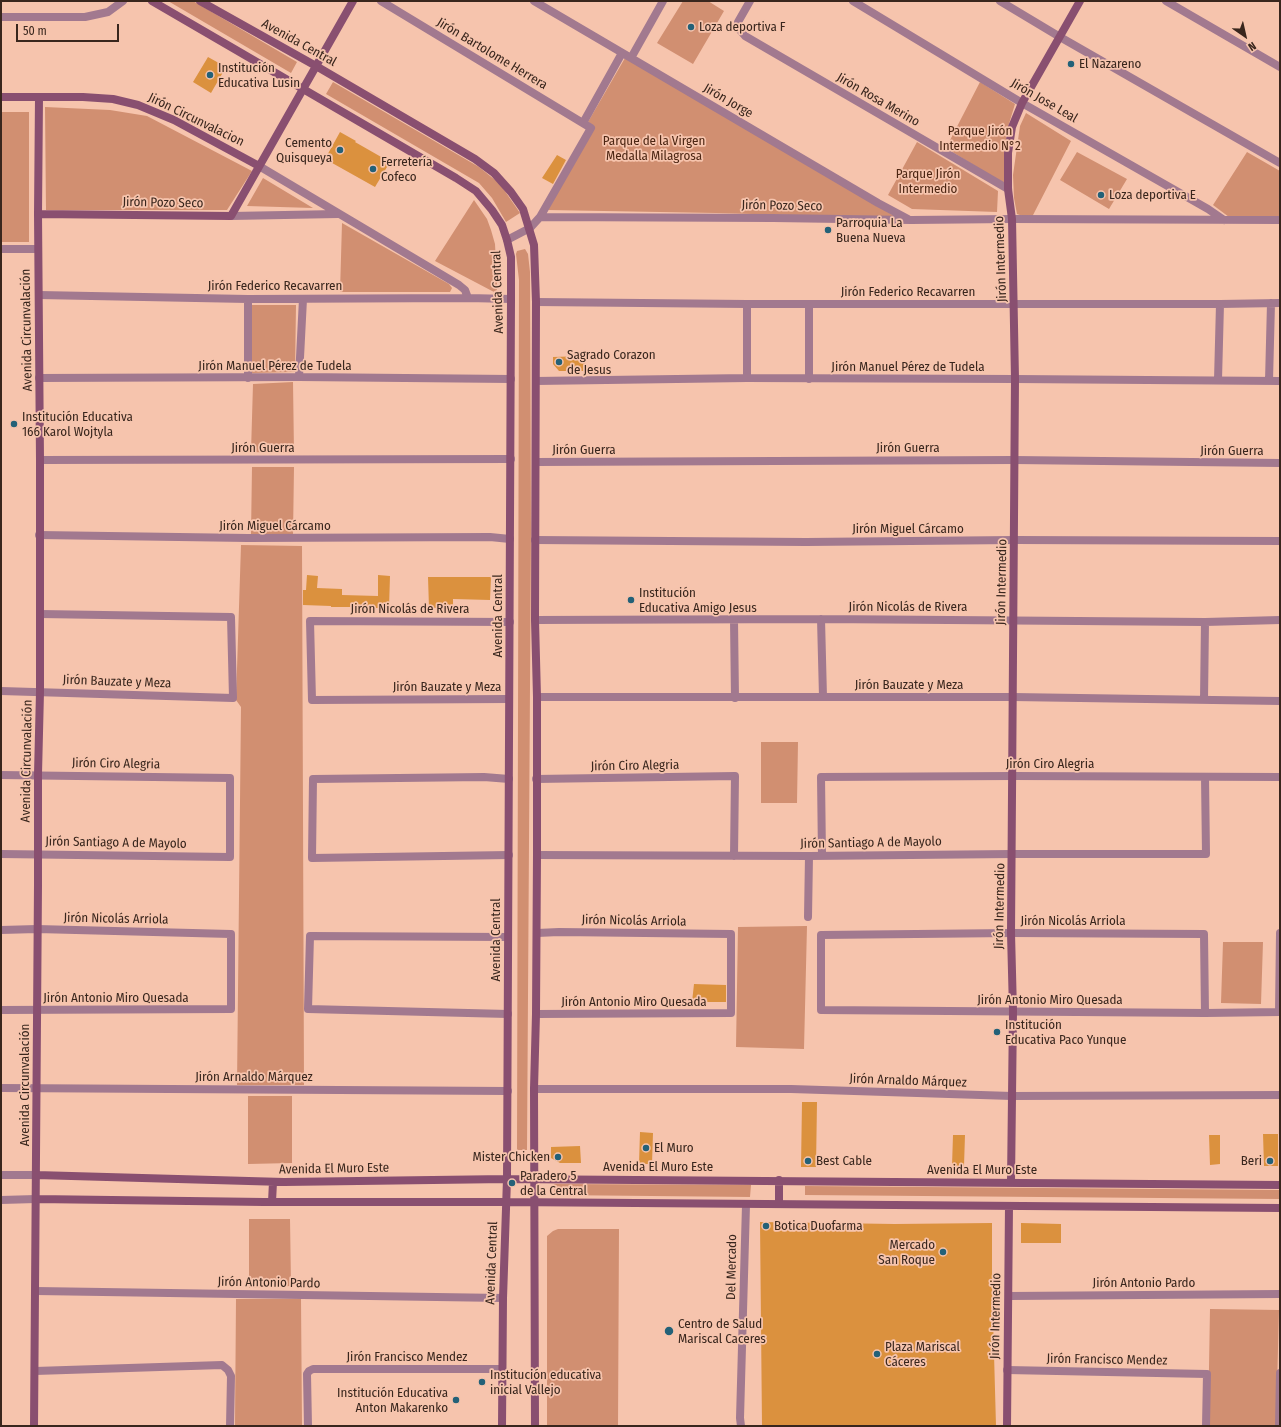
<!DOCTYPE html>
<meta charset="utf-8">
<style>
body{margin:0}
#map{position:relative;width:1281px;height:1427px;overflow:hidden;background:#f6c4ad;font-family:"Fira Sans Condensed",sans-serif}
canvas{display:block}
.frame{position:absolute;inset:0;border:2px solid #39261d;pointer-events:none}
.north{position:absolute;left:1225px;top:16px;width:40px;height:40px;-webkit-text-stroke:3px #f6c4ad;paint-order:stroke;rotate:146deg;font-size:11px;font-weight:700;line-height:16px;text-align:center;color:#39261d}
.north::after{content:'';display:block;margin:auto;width:14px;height:18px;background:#39261d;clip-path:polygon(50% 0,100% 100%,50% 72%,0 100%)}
.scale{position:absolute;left:16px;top:24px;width:103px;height:18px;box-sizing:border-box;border:2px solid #39261d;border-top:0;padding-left:5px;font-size:12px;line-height:14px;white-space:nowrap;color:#39261d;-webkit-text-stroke:3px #f6c4ad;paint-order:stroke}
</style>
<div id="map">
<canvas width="1281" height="1427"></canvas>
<div class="frame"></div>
<div class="north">N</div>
<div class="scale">50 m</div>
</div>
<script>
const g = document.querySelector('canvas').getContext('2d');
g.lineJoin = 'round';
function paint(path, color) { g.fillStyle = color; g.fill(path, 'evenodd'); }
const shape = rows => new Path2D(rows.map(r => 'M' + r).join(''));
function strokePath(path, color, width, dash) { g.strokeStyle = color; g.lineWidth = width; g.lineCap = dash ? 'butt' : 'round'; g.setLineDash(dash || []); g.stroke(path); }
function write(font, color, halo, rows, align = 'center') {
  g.font = font + ' "Fira Sans Condensed",sans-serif'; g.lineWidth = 3.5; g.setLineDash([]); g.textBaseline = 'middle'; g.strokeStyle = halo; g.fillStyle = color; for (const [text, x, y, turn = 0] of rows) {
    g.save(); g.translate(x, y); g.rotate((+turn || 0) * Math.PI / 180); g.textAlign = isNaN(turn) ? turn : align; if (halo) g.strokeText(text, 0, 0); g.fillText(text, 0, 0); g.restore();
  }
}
paint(shape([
 [168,1,193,1,297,62,291,73],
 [683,1,708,1,724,11,693,64,657,43],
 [625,58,898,218,716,213,548,210,594,126,588,122],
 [333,82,479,167,500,184,520,213,506,222,492,198,479,183,326,94],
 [980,82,1015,104,1008,127,1004,151,1004,184,946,148],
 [45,107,110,110,147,116,252,171,227,210,46,210],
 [1,112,29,112,29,242,1,242],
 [1026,113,1071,141,1031,219,1017,214,1014,198,1013,175,1020,126],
 [917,142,998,191,997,212,912,209,888,195],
 [1077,152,1127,179,1109,209,1060,180],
 [1247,152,1280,171,1280,216,1229,217,1213,205],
 [263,178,313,208,247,206],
 [474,200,487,219,491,230,495,244,497,283,497,290,494,292,435,261],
 [342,223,449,284,452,288,450,292,340,292],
 [525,249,528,254,530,272,531,532,527,1150,517,1150,519,280,516,254,517,251],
 [251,305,296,305,295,372,251,373],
 [293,382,294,453,251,452,253,384],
 [252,467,294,467,293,535,251,534],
 [241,545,302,546,304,1085,237,1085,241,707,236,700],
 [761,742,798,742,797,803,761,803],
 [807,926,804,1049,736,1047,738,927],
 [1223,942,1263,942,1261,1004,1221,1003],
 [248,1096,292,1096,292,1163,248,1164],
 [554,1184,751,1185,750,1197,554,1195],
 [805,1186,1280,1190,1280,1199,805,1195],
 [249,1219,290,1219,291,1286,249,1288],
 [558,1229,619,1229,618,1426,547,1426,547,1236,553,1231],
 [236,1299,301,1299,302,1426,235,1426],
 [1210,1309,1279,1310,1276,1426,1208,1426]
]), '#d18f71');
paint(shape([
 [208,57,226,67,211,93,193,82],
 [340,132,356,141,355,142,390,162,375,187,325,159],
 [557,155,566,160,553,184,542,178],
 [585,356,585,371,559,371,553,364,553,357],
 [307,575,318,576,317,588,342,589,342,595,378,596,378,575,390,576,389,608,351,608,351,607,331,607,331,606,303,605,303,590,306,590],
 [428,577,491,577,490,600,453,599,453,610,441,610,441,608,429,608],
 [694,984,726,985,726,1002,692,1002],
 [802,1102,817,1102,816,1167,801,1167],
 [640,1132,653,1133,652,1164,639,1164],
 [1263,1134,1278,1134,1278,1166,1264,1166],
 [953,1135,965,1135,964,1166,952,1166],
 [1209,1135,1220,1135,1220,1164,1210,1165],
 [580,1146,581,1163,560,1163,551,1158,551,1147],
 [760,1222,895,1224,992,1223,992,1281,996,1426,762,1426],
 [1021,1223,1061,1224,1061,1243,1021,1243]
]), '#db913e');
strokePath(shape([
 [381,1,591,128,540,217],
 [534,1,878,203,908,219],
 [750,1,738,22,739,29,745,36,1008,189],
 [853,1,1022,103,1208,209,1224,220],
 [1000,1,1060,37,1280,163],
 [1166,1,1280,67],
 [1,17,85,17,108,12,123,1],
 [631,58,663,1],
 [583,123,622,53],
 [259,166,459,285,465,290,468,298],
 [231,216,338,214],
 [507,240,530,228,540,217,773,218,911,220,1012,219,1280,220],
 [1,249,38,249],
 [39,295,248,299,468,298,511,299],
 [536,302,747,304,1220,304,1280,303],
 [747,304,747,378],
 [809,304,809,379],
 [299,377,303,299],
 [39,378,299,377,511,379],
 [248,378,248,299],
 [1218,380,1220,304],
 [536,381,747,378,1015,379,1280,381],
 [1269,381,1271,303],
 [40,460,511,459],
 [536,462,1014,460,1280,463],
 [39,535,248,538,490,537,510,539],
 [535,540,806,542,1015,540,1280,541],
 [821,619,823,697],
 [535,620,821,619,1205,622,1280,620],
 [734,620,735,698],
 [1,691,233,698,231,617,40,614],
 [537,697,1013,697,1280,701],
 [509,699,312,700,310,621,510,622],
 [1204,700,1205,622],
 [1,775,230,778,230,857,1,854],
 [536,779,735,776,734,856],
 [509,855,312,858,313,779,484,777,509,779],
 [537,855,809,856,1012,854,1206,854,1205,777],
 [822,856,821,777,1013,776,1280,777],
 [808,917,809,856],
 [1,930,37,929,231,934,231,1009,1,1010],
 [1279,1012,1280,933],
 [1205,1013,1204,934,1011,933,821,935,821,1010,1205,1013,1280,1012],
 [508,1014,308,1009,310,936,508,937],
 [536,1014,731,1013,731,934,559,932,537,933],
 [1,1088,508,1091],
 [534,1089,791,1089,1012,1096,1280,1095],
 [1,1175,36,1175],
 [1,1200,36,1199],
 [36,1291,503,1298],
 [1009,1296,1280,1294],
 [1007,1370,1207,1374,1206,1426],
 [35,1371,222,1365,228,1370,231,1376,230,1426],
 [308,1426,307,1374,309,1371,313,1369,502,1369],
 [741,1426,740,1418,746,1205],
 [1279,1426,1280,1373]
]), '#a2798f', 8);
strokePath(shape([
 [152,1,456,178,476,191,492,210,502,225,507,240,511,257,511,299,507,1179,503,1298,502,1426],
 [200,1,316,66,475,159,494,173,511,192,523,209,534,245,536,302,535,620,537,697,537,855,536,1014,534,1089,535,1426],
 [1,97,83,97,113,99,138,105,174,120,259,166],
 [38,214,231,216,353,1],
 [36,1175,284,1182,507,1179,1280,1185],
 [1011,1182,1013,1011,1011,933,1015,379,1012,219,1008,189,1008,153,1012,127,1022,103,1080,1],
 [36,1199,264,1202,507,1202,1280,1208],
 [272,1202,273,1182],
 [779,1204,779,1180],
 [34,1426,38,885,38,774,40,692,40,460,38,214,39,97],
 [1007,1426,1009,1206]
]), '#894f70', 8);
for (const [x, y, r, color] of [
 [691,27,4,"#236178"],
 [1071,64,4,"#236178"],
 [210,75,4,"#236178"],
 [340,150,4,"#236178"],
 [373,169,4,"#236178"],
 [1101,195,4,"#236178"],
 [828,230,4,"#236178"],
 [559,362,4,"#236178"],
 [14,424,4,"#236178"],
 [631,600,4,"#236178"],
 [997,1032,4,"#236178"],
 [646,1148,4,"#236178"],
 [558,1157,4,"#236178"],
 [808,1161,4,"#236178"],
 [1270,1161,4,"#236178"],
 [512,1183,4,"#236178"],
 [766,1226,4,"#236178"],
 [943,1252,4,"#236178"],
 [669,1331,5,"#236178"],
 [877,1354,4,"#236178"],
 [482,1382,4,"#236178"],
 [456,1400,4,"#236178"]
]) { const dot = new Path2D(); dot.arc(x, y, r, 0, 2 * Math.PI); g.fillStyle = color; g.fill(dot); strokePath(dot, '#f6c4ad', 1.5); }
write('13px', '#39261d', '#f6c4ad', [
 ["Loza deportiva F",699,27],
 ["El Nazareno",1079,64],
 ["Institución",218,68],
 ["Educativa Lusin",218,83],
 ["Cemento",332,143,"right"],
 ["Quisqueya",332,158,"right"],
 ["Ferretería",381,162],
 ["Cofeco",381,177],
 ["Loza deportiva E",1109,195],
 ["Parroquia La",836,223],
 ["Buena Nueva",836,238],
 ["Sagrado Corazon",567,355],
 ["de Jesus",567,370],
 ["Institución Educativa",22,417],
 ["166 Karol Wojtyla",22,432],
 ["Institución",639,593],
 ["Educativa Amigo Jesus",639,608],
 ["Institución",1005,1025],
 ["Educativa Paco Yunque",1005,1040],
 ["El Muro",654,1148],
 ["Mister Chicken",550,1157,"right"],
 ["Best Cable",816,1161],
 ["Beri",1262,1161,"right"],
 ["Paradero 5",520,1176],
 ["de la Central",520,1191],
 ["Botica Duofarma",774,1226],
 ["Mercado",935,1245,"right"],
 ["San Roque",935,1260,"right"],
 ["Centro de Salud",678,1324],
 ["Mariscal Caceres",678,1339],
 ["Plaza Mariscal",885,1347],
 ["Cáceres",885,1362],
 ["Institución educativa",490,1375],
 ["inicial Vallejo",490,1390],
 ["Institución Educativa",448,1393,"right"],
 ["Anton Makarenko",448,1408,"right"]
], 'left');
write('13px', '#39261d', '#f6c4ad', [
 ["Avenida Central",299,43,29],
 ["Jirón Bartolome Herrera",492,54,31],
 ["Jirón Rosa Merino",878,100,30],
 ["Jirón Jorge",728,101,30],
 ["Jirón Jose Leal",1044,101,30],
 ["Jirón Circunvalacion",196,120,26],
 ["Jirón Pozo Seco",163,203,1],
 ["Jirón Pozo Seco",782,206,1],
 ["Jirón Intermedio",1001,259,-92],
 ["Jirón Federico Recavarren",275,286],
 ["Avenida Central",498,292,-92],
 ["Jirón Federico Recavarren",908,292],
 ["Avenida Circunvalación",27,330,-91],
 ["Jirón Manuel Pérez de Tudela",275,366],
 ["Jirón Manuel Pérez de Tudela",908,367],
 ["Jirón Guerra",263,448],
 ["Jirón Guerra",908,448],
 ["Jirón Guerra",584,450],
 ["Jirón Guerra",1232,451],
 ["Jirón Miguel Cárcamo",275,526],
 ["Jirón Miguel Cárcamo",908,529],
 ["Jirón Intermedio",1002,582,-89],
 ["Jirón Nicolás de Rivera",908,607],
 ["Jirón Nicolás de Rivera",410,609],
 ["Avenida Central",498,616,-90],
 ["Jirón Bauzate y Meza",117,682,2],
 ["Jirón Bauzate y Meza",909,685],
 ["Jirón Bauzate y Meza",447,687],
 ["Avenida Circunvalación",27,761,-89],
 ["Jirón Ciro Alegria",116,764,1],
 ["Jirón Ciro Alegria",1050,764],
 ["Jirón Ciro Alegria",635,766,-1],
 ["Jirón Santiago A de Mayolo",116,843,1],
 ["Jirón Santiago A de Mayolo",871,843,-1],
 ["Jirón Intermedio",1000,906,-89],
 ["Jirón Nicolás Arriola",116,919,1],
 ["Jirón Nicolás Arriola",634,921,1],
 ["Jirón Nicolás Arriola",1073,921],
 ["Avenida Central",496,940,-90],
 ["Jirón Antonio Miro Quesada",116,998],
 ["Jirón Antonio Miro Quesada",1050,1000],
 ["Jirón Antonio Miro Quesada",634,1002],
 ["Jirón Arnaldo Márquez",254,1077],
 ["Jirón Arnaldo Márquez",908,1081,2],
 ["Avenida Circunvalación",25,1085,-90],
 ["Avenida El Muro Este",658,1167],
 ["Avenida El Muro Este",334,1169,-1],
 ["Avenida El Muro Este",982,1170],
 ["Avenida Central",492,1263,-88],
 ["Del Mercado",732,1267,-89],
 ["Jirón Antonio Pardo",269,1283,1],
 ["Jirón Antonio Pardo",1144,1283],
 ["Jirón Intermedio",996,1316,-89],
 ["Jirón Francisco Mendez",407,1357],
 ["Jirón Francisco Mendez",1107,1360,1]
]);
write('13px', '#4c2613', '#f6c4ad', [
 ["Parque Jirón",980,131],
 ["Intermedio N°2",980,146],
 ["Parque de la Virgen",654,141],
 ["Medalla Milagrosa",654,156],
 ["Parque Jirón",928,174],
 ["Intermedio",928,189]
]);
</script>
